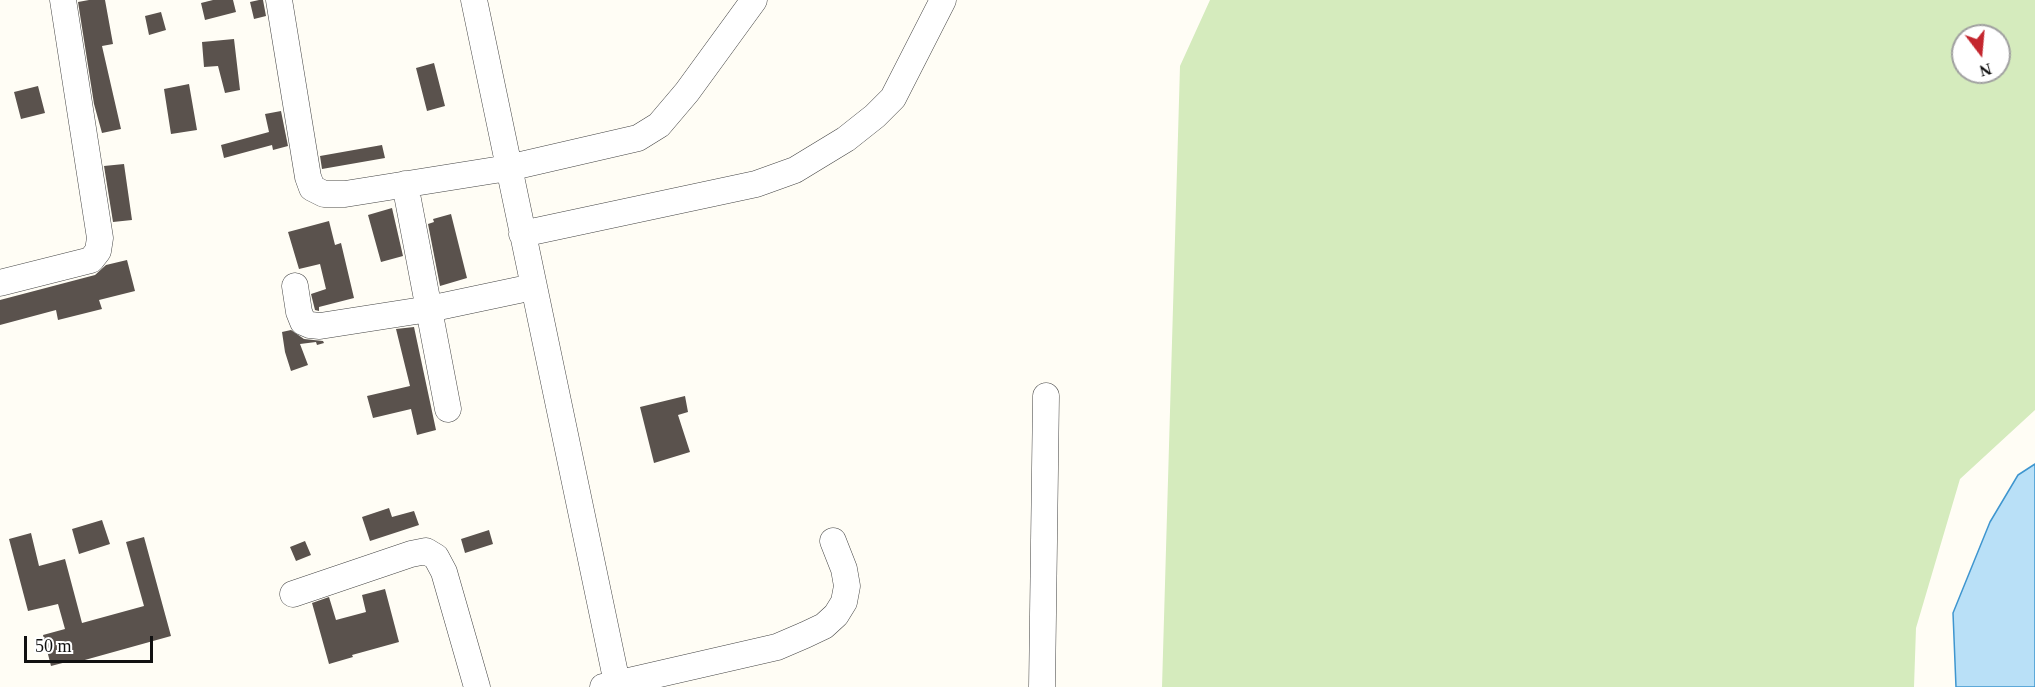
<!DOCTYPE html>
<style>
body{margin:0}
#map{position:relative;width:2035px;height:687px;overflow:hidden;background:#fffdf5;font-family:"Times New Roman",serif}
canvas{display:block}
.north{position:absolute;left:1951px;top:24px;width:60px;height:60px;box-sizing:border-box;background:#fff;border:2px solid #a0a0a0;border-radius:50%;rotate:164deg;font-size:16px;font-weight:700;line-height:24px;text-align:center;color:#111}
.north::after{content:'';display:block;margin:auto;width:21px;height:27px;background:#c4262e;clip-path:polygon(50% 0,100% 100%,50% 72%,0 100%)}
.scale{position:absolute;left:24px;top:636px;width:129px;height:27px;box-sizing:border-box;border:3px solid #111;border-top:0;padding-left:8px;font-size:18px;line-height:21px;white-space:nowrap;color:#111;-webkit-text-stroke:4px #fff;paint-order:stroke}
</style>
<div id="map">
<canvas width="2035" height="687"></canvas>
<div class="north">N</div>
<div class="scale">50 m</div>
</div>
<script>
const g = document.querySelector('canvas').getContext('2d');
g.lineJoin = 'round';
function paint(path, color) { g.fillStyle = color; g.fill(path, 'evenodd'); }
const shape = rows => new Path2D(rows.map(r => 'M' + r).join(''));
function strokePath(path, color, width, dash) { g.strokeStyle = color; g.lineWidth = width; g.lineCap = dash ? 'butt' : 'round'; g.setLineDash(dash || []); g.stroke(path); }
paint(shape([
 [1210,0,2035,0,2035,410,1960,479,1916,628,1914,687,1162,687,1180,66],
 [1963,36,1999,36,1999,72,1963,72]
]), '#d5ebbd');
const water = shape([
 [2035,464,2035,687,1956,687,1953,613,1990,522,2018,475,2035,464]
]);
paint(water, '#b9e0f7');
strokePath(water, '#3f96cf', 1.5);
paint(shape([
 [89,0,105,0,113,44,102,46,121,129,102,133,94,104,78,2],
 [213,0,233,0,236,12,205,20,201,3],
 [259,0,263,0,266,16,254,19,250,2],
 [161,12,166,30,149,35,145,16],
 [234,39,240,90,225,93,218,66,204,67,202,42],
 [434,63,445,106,427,111,416,68],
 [189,84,197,130,171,134,164,89],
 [38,86,45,113,21,119,14,92],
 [281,111,288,146,273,150,272,145,224,158,221,145,269,132,265,114],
 [382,145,385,158,322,169,320,156],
 [124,164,132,220,113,222,104,166],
 [392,208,403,256,381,262,368,215],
 [451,214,467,278,440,286,428,224,434,222,433,219],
 [329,221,335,245,341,243,354,298,319,307,319,311,315,310,311,294,326,289,320,264,299,269,288,232],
 [127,260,135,291,99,300,102,309,58,320,56,310,0,325,0,300,95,275,106,265],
 [414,327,436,430,417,435,411,409,373,418,367,396,410,386,396,329],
 [291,330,304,339,323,341,324,343,317,345,316,342,300,344,308,365,291,371,285,352,282,332],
 [685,396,688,412,678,415,690,452,654,463,640,407],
 [389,508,392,517,414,511,419,525,370,541,362,517],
 [102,520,110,544,79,554,72,529],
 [489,530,493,544,465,553,461,539],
 [31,533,39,566,65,559,82,623,144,606,126,542,144,537,171,636,74,663,74,660,51,666,43,635,65,629,58,604,28,611,9,539],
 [305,541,311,555,296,561,290,547],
 [385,589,399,642,352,655,353,657,329,664,312,603,329,597,336,620,366,612,362,595]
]), '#5a524d');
const minor = shape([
 [279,0,308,177,312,188,324,194,345,194,508,168,638,138,659,125,687,92,754,0],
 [474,0,617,683,619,687],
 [405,184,448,409],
 [522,234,756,184,795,170,846,139,875,116,893,98,943,0],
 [0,283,91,260,98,251,100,238,63,0],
 [295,286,299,312,303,322,310,325,320,326,429,309,533,287],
 [293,594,411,554,426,551,436,557,444,572,477,687],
 [603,687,777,647,805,635,824,626,836,615,844,602,847,586,844,569,833,541],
 [1042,687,1046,396]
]);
strokePath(minor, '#444', 27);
strokePath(minor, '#fff', 26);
</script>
